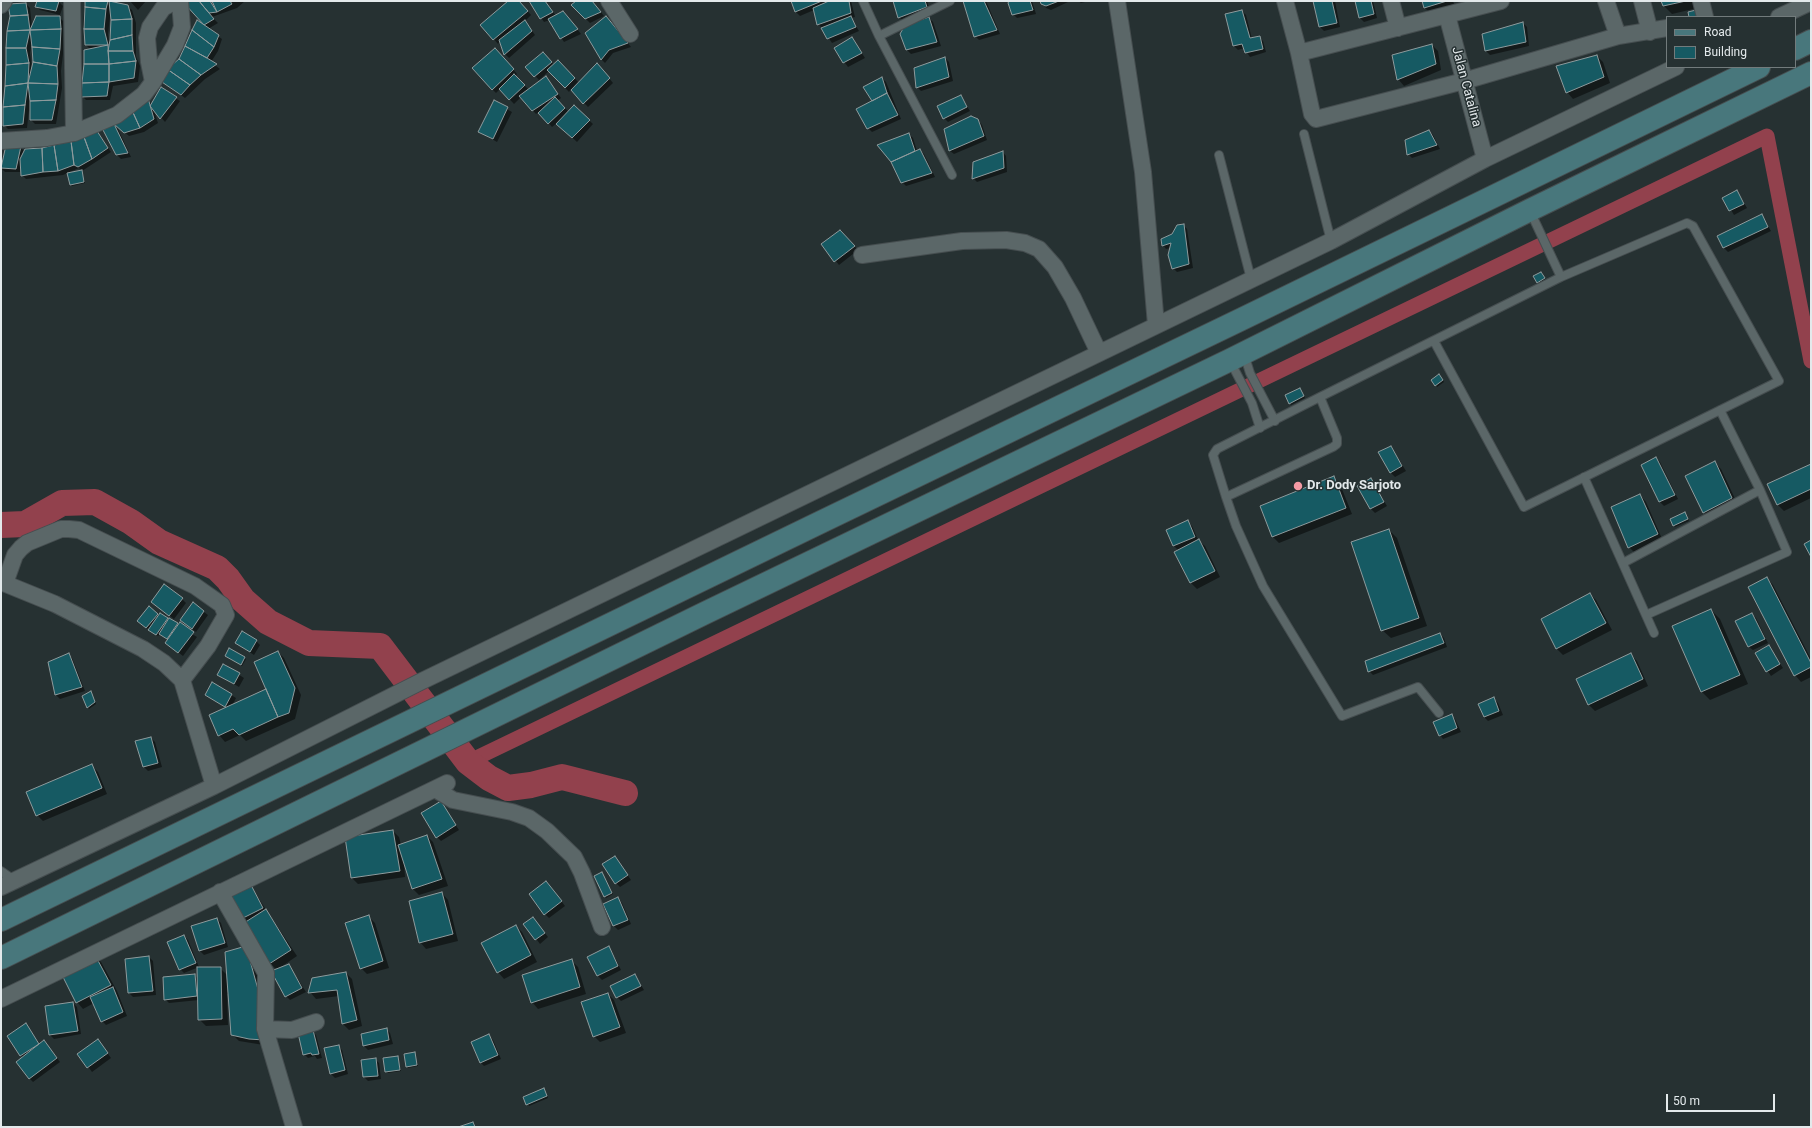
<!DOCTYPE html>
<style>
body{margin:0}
#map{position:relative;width:1812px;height:1128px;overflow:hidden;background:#263132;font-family:Roboto,sans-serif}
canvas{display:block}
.frame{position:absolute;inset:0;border:2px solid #e3e9eb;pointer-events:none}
.legend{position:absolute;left:1666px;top:16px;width:130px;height:52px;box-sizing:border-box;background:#263132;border:1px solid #727b7c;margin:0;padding:5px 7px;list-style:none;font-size:12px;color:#e3e9eb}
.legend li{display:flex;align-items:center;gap:8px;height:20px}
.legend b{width:20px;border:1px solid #727b7c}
.scale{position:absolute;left:1666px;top:1094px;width:109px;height:18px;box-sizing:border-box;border:2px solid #e3e9eb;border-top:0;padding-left:5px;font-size:12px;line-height:14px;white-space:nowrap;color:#e3e9eb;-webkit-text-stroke:3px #263132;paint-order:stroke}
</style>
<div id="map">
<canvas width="1812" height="1128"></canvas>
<div class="frame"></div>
<ul class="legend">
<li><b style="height:5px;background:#48777c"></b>Road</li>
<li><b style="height:11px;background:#165a63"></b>Building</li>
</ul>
<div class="scale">50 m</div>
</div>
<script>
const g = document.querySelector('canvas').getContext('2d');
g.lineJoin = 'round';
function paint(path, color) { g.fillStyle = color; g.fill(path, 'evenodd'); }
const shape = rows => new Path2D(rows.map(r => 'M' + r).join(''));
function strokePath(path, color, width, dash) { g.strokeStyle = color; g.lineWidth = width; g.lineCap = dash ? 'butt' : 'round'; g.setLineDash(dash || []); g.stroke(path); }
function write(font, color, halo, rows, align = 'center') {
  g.font = font + ' Roboto,sans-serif'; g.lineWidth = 3; g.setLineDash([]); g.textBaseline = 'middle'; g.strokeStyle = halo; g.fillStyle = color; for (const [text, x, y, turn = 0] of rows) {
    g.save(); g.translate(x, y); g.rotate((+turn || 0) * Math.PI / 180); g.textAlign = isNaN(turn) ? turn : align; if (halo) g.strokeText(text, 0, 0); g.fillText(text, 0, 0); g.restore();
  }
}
paint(shape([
 [38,1,59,2,63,6,60,15,40,10,36,6],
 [85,1,113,1,113,3,127,6,132,10,136,23,136,56,140,66,138,82,113,86,110,100,86,100,82,96,91,50,86,45,83,25],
 [111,9,112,20,109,42,108,34],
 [130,1,146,1,138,10],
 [188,1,210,1,214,6,213,1,245,1,237,8,212,17,218,23,208,29,222,39,218,51,211,62,220,69,205,79,185,98,160,80,208,28,185,3],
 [509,1,519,1,531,15,525,21,535,35,509,58,505,54,500,41,498,44,482,25],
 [530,1,545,1,556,16,567,16,581,34,564,42,550,20,544,22],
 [577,1,592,1,604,16,590,23,572,5],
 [792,1,851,1,855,17,851,18,859,31,832,43,822,28,818,24,814,10,800,16,796,12],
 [894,1,927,1,930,11,903,21,899,17],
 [964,1,986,1,1000,34,979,40,975,36],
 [1010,1,1032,1,1036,14,1017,18,1013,14],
 [1041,1,1068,1,1068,2,1051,10,1046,8],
 [1078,1,1089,1,1081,3],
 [1315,1,1335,1,1340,27,1324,31,1320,27],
 [1356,1,1373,1,1377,18,1364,22,1360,18],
 [1423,1,1453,1,1454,4,1429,12,1425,8],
 [1662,1,1705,1,1706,6,1672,14,1664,6],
 [26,4,30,8,32,27,59,17,63,21,63,54,61,71,62,88,56,124,35,124,31,120,29,110,27,128,8,129,4,125],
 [32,43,35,62,32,70,30,53],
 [1242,11,1246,15,1252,39,1259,37,1263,41,1266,52,1250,57,1244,48,1238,50,1234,46,1226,15],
 [929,18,933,22,941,46,911,54,907,50,901,34],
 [610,21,631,47,613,53,605,63,601,59],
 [1523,23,1527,27,1529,46,1490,55,1486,51],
 [852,38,865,58,848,67,835,49],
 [1432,45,1438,51,1441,70,1404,86,1398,79],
 [499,53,517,74,515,76,529,90,546,77,561,98,557,101,569,112,574,106,593,124,577,142,557,123,552,127,539,112,536,114,521,97,514,104,500,89,496,93,492,89],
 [1597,56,1603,62,1610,83,1573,99,1567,92],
 [547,57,554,65,558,61,579,83,601,68,613,83,588,107,571,89,569,92,549,71,539,80,527,67],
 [945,58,949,62,953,81,921,91,917,87],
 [882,78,886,82,901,119,872,132,868,128,873,101],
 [161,89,180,101,165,122,153,108,158,123,144,132,129,136,120,128,147,99,152,104],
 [960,96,970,111,948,122,944,118],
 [494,102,512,112,497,142,480,132],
 [978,120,982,125,987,140,954,154,950,151,945,129],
 [114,126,118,129,131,157,121,159,117,155],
 [1429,131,1433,135,1440,149,1412,158,1408,154],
 [97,132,111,152,82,171,85,183,72,186,71,185,68,174,83,171,79,168,63,175,26,179,22,175,21,167,20,172,5,172,1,168,7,146,20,147,25,152,26,150,54,146],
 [909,134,913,138,917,151,920,150,924,154,935,177,906,186,902,182,892,162,879,145],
 [1003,152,1006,156,1007,172,977,182,973,178],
 [1737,191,1747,208,1734,215,1724,198],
 [1762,216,1771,231,1728,252,1724,248,1718,236],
 [1183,225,1187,229,1193,268,1177,272,1173,268,1171,248,1166,249,1163,245],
 [844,235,858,250,839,265,822,244],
 [1541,273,1546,280,1539,284,1538,282],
 [1441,377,1444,382,1437,387,1436,385],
 [1300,389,1305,398,1291,405,1290,403],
 [1391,447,1406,471,1395,477,1391,473],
 [1656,458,1660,462,1678,499,1664,506,1660,502,1642,465],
 [1714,462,1721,469,1738,505,1710,518,1704,512],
 [1811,465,1811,498,1784,511,1777,504],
 [1334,477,1340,484,1352,514,1279,543,1273,537],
 [1371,480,1387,506,1375,513,1371,509],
 [1640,495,1646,502,1663,541,1635,553,1629,547],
 [1685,514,1689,521,1675,527,1674,525],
 [1188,522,1192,526,1198,540,1205,546,1220,577,1197,589,1191,583,1175,552,1178,550,1174,546],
 [1389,530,1397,538,1427,626,1391,638,1382,630],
 [1767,578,1773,585,1811,659,1811,677,1801,682,1795,675],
 [1590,594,1596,600,1612,630,1563,655,1557,649,1542,619],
 [182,599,186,603,174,619,156,605],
 [193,604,208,615,196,632,181,620],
 [150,608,159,616,160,614,197,637,183,656,170,646,168,640,160,634,158,636,140,623],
 [1711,610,1720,619,1748,684,1710,700,1702,692],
 [1752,614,1756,618,1768,643,1753,650,1749,647],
 [1440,634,1444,638,1447,647,1373,675,1369,671],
 [256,641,260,645,254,655,236,643],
 [1768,646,1783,668,1771,676,1756,653],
 [230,650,246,659,242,666,226,656],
 [278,652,284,658,301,695,295,719,246,741,240,735,225,742,219,735,227,708,206,695,213,684,236,698,232,706,267,690],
 [68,654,72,658,85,691,60,699,56,695],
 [1631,655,1637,661,1648,686,1595,711,1589,705,1577,680],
 [224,665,244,678,239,687,219,675],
 [91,692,96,704,89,709,88,707],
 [1494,699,1498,703,1503,715,1488,721,1484,717],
 [1451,715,1455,719,1461,732,1443,739,1440,735],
 [151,738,155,742,162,767,148,771,144,767,136,741],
 [91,765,98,772,107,794,43,821,37,815],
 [440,802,459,830,441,841,437,837],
 [393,831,399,837,401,845,427,836,433,842,448,886,419,895,413,889,404,863,405,877,358,884,352,878],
 [615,857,631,880,620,887,616,883],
 [603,875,613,894,606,898,605,896],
 [550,886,565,906,549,918,545,914],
 [251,887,297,956,278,969,289,965,306,992,290,1000,286,996,277,970,270,963,242,918],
 [442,893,448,900,458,941,426,949,420,942],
 [618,899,622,903,631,924,618,930,614,926],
 [368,916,375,923,389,968,367,974,361,968],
 [533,918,548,937,540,944,525,924],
 [217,919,221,923,228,947,204,955,200,951,192,927],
 [516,926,522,932,537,962,504,979,498,972],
 [184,936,188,940,199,967,184,973,180,969],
 [608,948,612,952,621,970,602,980,598,976,589,957],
 [252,954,264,1000,270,1046,239,1041,232,1034,229,994,227,994,228,1025,206,1026,199,1019,199,1000,169,1003,165,999,195,975,198,979,220,968,227,975],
 [95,956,101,962,117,991,127,1016,106,1025,102,1021,94,1003,83,1009,77,1002,62,974],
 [149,957,153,961,156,995,133,997,129,993,126,959],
 [572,961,578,967,586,994,538,1009,532,1002],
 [346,973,352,979,362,1026,349,1030,343,1024,339,996,316,999,310,992],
 [635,975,644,990,621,1001,617,997],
 [608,994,614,1000,626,1033,600,1042,594,1036],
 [73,1003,77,1007,81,1034,54,1039,50,1035],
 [26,1025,40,1044,48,1046,60,1062,33,1082,29,1078,21,1055],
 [386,1029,390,1033,393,1044,368,1050,364,1046],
 [312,1031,316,1035,322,1058,317,1059,315,1056,308,1058,304,1054],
 [489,1036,493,1040,501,1059,484,1066,480,1062],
 [98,1040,111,1058,92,1072,79,1054],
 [338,1046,342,1050,348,1074,335,1078,331,1074],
 [414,1053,418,1066,408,1068,407,1066],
 [397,1057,401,1071,388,1073,386,1071],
 [375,1059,379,1063,381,1079,368,1081,364,1077],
 [544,1089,548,1098,529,1106,524,1097]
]), '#0007');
strokePath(shape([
 [468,762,1767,136,1811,361]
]), '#92414d', 15);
strokePath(shape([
 [1,525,25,524,62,503,95,502,131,522,159,542,217,568,228,579,243,600,268,622,309,643,380,646,468,762,489,778,508,788,531,785,562,777,625,793]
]), '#92414d', 26);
const building = shape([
 [37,1,59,1,56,11,35,7,37,1],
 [85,1,108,1,106,9,85,7,85,1],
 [109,1,128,5,132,19,111,20,109,1],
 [186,1,199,1,214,19,204,25,184,3,186,1],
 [199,1,210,1,217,12,209,13,199,1],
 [212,1,230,1,232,4,217,12,212,1],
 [508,1,519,1,528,11,493,40,480,25,508,1],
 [529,1,545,1,553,12,540,19,529,1],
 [576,1,592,1,601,12,585,19,571,5,576,1],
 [791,1,822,1,795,12,791,1],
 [829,1,849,1,851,13,817,25,813,8,829,1],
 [893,1,925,1,927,7,898,18,893,1],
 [963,1,984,1,997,30,974,37,963,1],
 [1009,1,1030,1,1033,10,1012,15,1008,3,1009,1],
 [1040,1,1059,1,1046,6,1041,4,1040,1],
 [1313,1,1332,1,1337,23,1319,27,1313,1],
 [1355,1,1371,1,1374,14,1359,18,1355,1],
 [1422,1,1447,1,1424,8,1422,1],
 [1661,1,1686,1,1663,6,1661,1],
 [26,3,28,15,10,16,8,4,26,3],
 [85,7,106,9,104,29,84,29,85,7],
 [1700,9,1702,17,1689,17,1688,12,1700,9],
 [1242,10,1250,38,1260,36,1263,49,1245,53,1242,44,1233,46,1225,14,1242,10],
 [563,11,578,29,560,39,548,19,563,11],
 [28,15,30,30,7,31,10,16,28,15],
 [36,16,60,16,61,29,30,30,36,16],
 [606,16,628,43,609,50,601,60,585,33,606,16],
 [851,16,856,27,827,39,821,28,851,16],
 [929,17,937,42,906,50,900,34,905,25,929,17],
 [132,19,132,35,110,40,111,20,132,19],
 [197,20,219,35,214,47,192,30,197,20],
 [525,20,532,31,504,55,499,40,525,20],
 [1523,22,1526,42,1485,51,1482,34,1523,22],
 [61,29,60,49,32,47,30,30,61,29],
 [84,29,104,29,108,45,85,45,84,29],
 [30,30,26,48,6,48,7,31,30,30],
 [192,30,214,47,207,58,185,46,192,30],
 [132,35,133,51,108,51,110,40,132,35],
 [852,37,862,53,843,63,834,48,852,37],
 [1432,44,1436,64,1397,80,1392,55,1432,44],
 [108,45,109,64,84,64,84,50,108,45],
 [185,46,207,58,217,64,201,75,179,59,185,46],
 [32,47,60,49,57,66,33,62,32,47],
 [6,48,26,48,29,63,6,65,6,48],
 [495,48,514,69,492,90,472,68,495,48],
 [108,51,133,51,136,61,109,64,108,51],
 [543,52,552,62,534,77,525,67,543,52],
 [1597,55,1604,77,1566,93,1556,66,1597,55],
 [945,57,949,77,916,88,914,68,945,57],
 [179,59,201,75,190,85,167,69,179,59],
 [558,60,575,78,565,88,547,70,558,60],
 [136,61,134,78,109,82,109,64,136,61],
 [33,62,57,66,58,84,28,83,33,62],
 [29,63,28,83,5,86,6,65,29,63],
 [597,63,610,78,583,104,571,90,597,63],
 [84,64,109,64,109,82,82,83,84,64],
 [167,69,190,85,181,95,159,80,167,69],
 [514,74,525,85,509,100,499,89,514,74],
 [546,76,558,94,532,111,519,96,546,76],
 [882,77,887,93,872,101,863,87,882,77],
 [109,82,107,96,81,97,82,83,109,82],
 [28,83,25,105,3,107,5,86,28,83],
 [28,83,58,84,56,100,30,101,28,83],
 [161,87,177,97,160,119,150,106,161,87],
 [887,93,898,115,867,129,856,109,887,93],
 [961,95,967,107,943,119,937,106,961,95],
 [555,97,565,108,548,124,538,113,555,97],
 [148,98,154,119,140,128,131,108,148,98],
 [56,100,52,120,30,120,30,101,56,100],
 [494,100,508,107,493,139,478,132,494,100],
 [25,105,23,124,3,126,3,107,25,105],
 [574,105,590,120,572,138,556,124,574,105],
 [131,108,140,128,124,133,114,124,131,108],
 [971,116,978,119,984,136,949,151,944,129,971,116],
 [114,124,128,153,116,155,103,130,114,124],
 [1429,130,1437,145,1407,155,1405,140,1429,130],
 [97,131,108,148,92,159,84,137,97,131],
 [909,133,915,151,891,162,877,145,909,133],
 [84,137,92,159,78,167,74,165,71,141,84,137],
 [71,141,74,165,58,171,54,145,71,141],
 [6,145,21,146,16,169,1,168,6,145],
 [54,145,58,171,43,172,42,148,54,145],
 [42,148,43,172,21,176,20,159,25,149,42,148],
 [920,149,932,173,901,183,891,162,920,149],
 [1003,151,1004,168,972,179,973,162,1003,151],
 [82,170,84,182,70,185,67,173,82,170],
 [1737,190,1744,204,1729,211,1722,198,1737,190],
 [1762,214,1768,227,1723,248,1717,236,1762,214],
 [1184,224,1189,264,1172,269,1168,255,1171,243,1162,246,1161,239,1172,234,1177,225,1184,224],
 [840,230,855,246,834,262,821,244,840,230],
 [1541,272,1545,278,1537,283,1533,276,1541,272],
 [1439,374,1443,380,1435,386,1431,380,1439,374],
 [1300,388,1304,396,1289,404,1285,395,1300,388],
 [1391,446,1402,466,1390,473,1378,452,1391,446],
 [1656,457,1675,495,1659,502,1641,465,1656,457],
 [1715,461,1732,498,1703,513,1685,476,1715,461],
 [1811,464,1811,489,1777,505,1767,484,1811,464],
 [1334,476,1346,508,1272,537,1260,506,1334,476],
 [1371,478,1384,502,1370,509,1357,486,1371,478],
 [1640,494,1658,534,1628,548,1611,507,1640,494],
 [1685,512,1688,519,1673,526,1670,519,1685,512],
 [1188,520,1195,537,1173,546,1166,530,1188,520],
 [1389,529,1419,618,1381,631,1351,542,1389,529],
 [1199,539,1215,571,1190,583,1174,552,1199,539],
 [1811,540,1811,557,1804,544,1811,540],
 [1767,577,1811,663,1811,667,1794,676,1748,587,1767,577],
 [164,584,183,598,169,616,151,602,164,584],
 [1590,593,1606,623,1556,649,1541,619,1590,593],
 [193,602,204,611,192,629,180,620,193,602],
 [149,606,158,614,146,628,137,621,149,606],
 [1711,609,1740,675,1701,692,1672,626,1711,609],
 [160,613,168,618,156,635,148,630,160,613],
 [1752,613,1765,639,1748,647,1735,621,1752,613],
 [169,618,178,623,167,639,159,634,169,618],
 [180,622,194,632,178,653,165,643,180,622],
 [242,631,257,640,250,652,235,643,242,631],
 [1440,633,1444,643,1368,672,1365,661,1440,633],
 [1769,645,1780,664,1766,672,1755,653,1769,645],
 [229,648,245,657,241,665,225,656,229,648],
 [278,651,295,688,289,713,278,717,254,662,278,651],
 [69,653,82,687,55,695,48,662,69,653],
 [1631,653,1643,679,1588,705,1576,679,1631,653],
 [223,664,240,673,234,684,217,675,223,664],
 [212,682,232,694,225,707,205,695,212,682],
 [266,689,278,717,239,735,233,729,218,736,209,715,266,689],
 [91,691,95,702,87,708,82,696,91,691],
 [1494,697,1499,711,1484,717,1478,704,1494,697],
 [1452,714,1457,728,1439,736,1433,722,1452,714],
 [151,737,158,763,143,767,135,741,151,737],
 [92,764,102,788,36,816,26,792,92,764],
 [441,801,456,825,436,838,421,813,441,801],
 [393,830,400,871,351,878,345,837,393,830],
 [427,835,442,879,412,889,398,845,427,835],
 [615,856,628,875,615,884,602,864,615,856],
 [602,872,612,893,604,897,594,876,602,872],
 [546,881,562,901,544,915,529,894,546,881],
 [251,885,263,908,241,919,230,896,251,885],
 [442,892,453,934,419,943,409,901,442,892],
 [618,897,628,920,613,926,603,904,618,897],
 [266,909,291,950,269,964,244,923,266,909],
 [369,915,383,961,360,969,345,923,369,915],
 [533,917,545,933,535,940,523,924,533,917],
 [217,918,225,943,199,951,191,926,217,918],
 [516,925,531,955,497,973,481,943,516,925],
 [184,935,196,963,179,970,167,942,184,935],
 [246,946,259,993,264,1040,249,1039,231,1035,225,952,246,946],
 [609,946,618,966,597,976,587,957,609,946],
 [95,955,111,985,76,1003,61,973,95,955],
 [149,956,153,991,128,993,125,959,149,956],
 [572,959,580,987,531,1003,522,975,572,959],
 [289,964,302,988,285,997,271,971,289,964],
 [197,967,221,967,222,1019,198,1020,197,967],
 [346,972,357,1020,342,1024,337,990,308,993,312,978,346,972],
 [195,974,197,996,164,1000,163,977,195,974],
 [635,974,641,986,616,998,610,986,635,974],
 [113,987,123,1012,101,1022,90,997,113,987],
 [608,993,620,1027,593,1037,581,1002,608,993],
 [73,1002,78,1031,49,1035,45,1006,73,1002],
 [26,1023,39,1044,20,1056,7,1036,26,1023],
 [387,1028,389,1040,363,1046,361,1034,387,1028],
 [313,1030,319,1054,312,1055,311,1053,303,1055,298,1033,313,1030],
 [489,1034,498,1055,480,1063,471,1042,489,1034],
 [98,1039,108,1053,87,1068,77,1054,98,1039],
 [44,1040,57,1058,29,1079,16,1062,44,1040],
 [339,1045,345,1070,330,1074,324,1048,339,1045],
 [415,1052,417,1065,406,1067,404,1054,415,1052],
 [398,1056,400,1070,385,1072,383,1058,398,1056],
 [376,1058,378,1076,363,1077,361,1060,376,1058],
 [544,1088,547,1096,526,1105,523,1097,544,1088],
 [473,1122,475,1127,458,1127,473,1122]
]);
paint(building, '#165a63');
strokePath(building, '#8e9b9d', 1);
const service = shape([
 [863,1,879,36],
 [950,1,879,36,952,175],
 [1304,134,1331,241],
 [1219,155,1251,279],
 [1530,211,1561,277],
 [1244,354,1250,373,1275,421],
 [1230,361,1252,403,1260,428],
 [1320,397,1561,277,1687,223,1693,226,1779,381,1524,507,1434,341],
 [1320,397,1337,438,1337,444,1333,447,1226,497,1213,455,1217,449,1320,397],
 [1584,477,1654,633],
 [1226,497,1236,526,1263,586,1342,716,1418,687,1439,713],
 [1623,563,1760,490,1720,410],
 [1646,615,1787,552,1760,490],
 [1,871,14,880]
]);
const minor = shape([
 [609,1,630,34],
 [1117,1,1143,172,1156,325],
 [1285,1,1299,53,1312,114,1316,119,1464,81,1618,36,1606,1],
 [1391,1,1398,28],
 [1642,1,1650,32],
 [1701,1,1705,17],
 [1,5,4,1],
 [1447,15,1485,159],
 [1779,17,1811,2],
 [1618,36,1667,28],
 [1299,53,1501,1],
 [153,82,149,62,147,38,150,27,163,8,175,1],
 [74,133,117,115,144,94,153,82,175,45,182,27,180,1],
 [1,141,47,138,74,133,72,1],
 [862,255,962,241,1006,240,1025,243,1039,249,1055,267,1073,298,1099,353],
 [1,582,55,604,143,649,164,663,182,680,214,786],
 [5,583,15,555,21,548,27,543,61,529,69,529,79,530,195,586,222,605,226,615,208,646,182,680],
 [437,788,440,792,453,800,512,812,529,818,547,831,574,857,582,873,602,927],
 [1,887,214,786,422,681,1331,241,1485,159,1676,67],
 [220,892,266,973,265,1029,292,1030,316,1022],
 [1,999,447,783],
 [265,1029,294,1127]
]);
const secondary = shape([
 [1795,49,1811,41],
 [1,920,821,522,1244,318,1759,67],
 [1,958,705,613,1230,360,1530,210,1811,73]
]);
strokePath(service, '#464e50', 10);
strokePath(minor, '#464e50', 18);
strokePath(secondary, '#464e50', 24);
strokePath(service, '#5b6768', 8);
strokePath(minor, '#5b6768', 16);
strokePath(secondary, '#48777c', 22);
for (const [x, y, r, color] of [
 [1298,486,5,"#f49aa4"]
]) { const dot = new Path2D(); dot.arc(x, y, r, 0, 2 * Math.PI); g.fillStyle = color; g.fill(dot); strokePath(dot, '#263132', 1.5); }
write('13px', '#e3e9eb', '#263132', [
 ["Jalan Catalina",1466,87,75]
]);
write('bold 13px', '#e3e9eb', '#263132', [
 ["Dr. Dody Sarjoto",1307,486]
], 'left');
</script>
